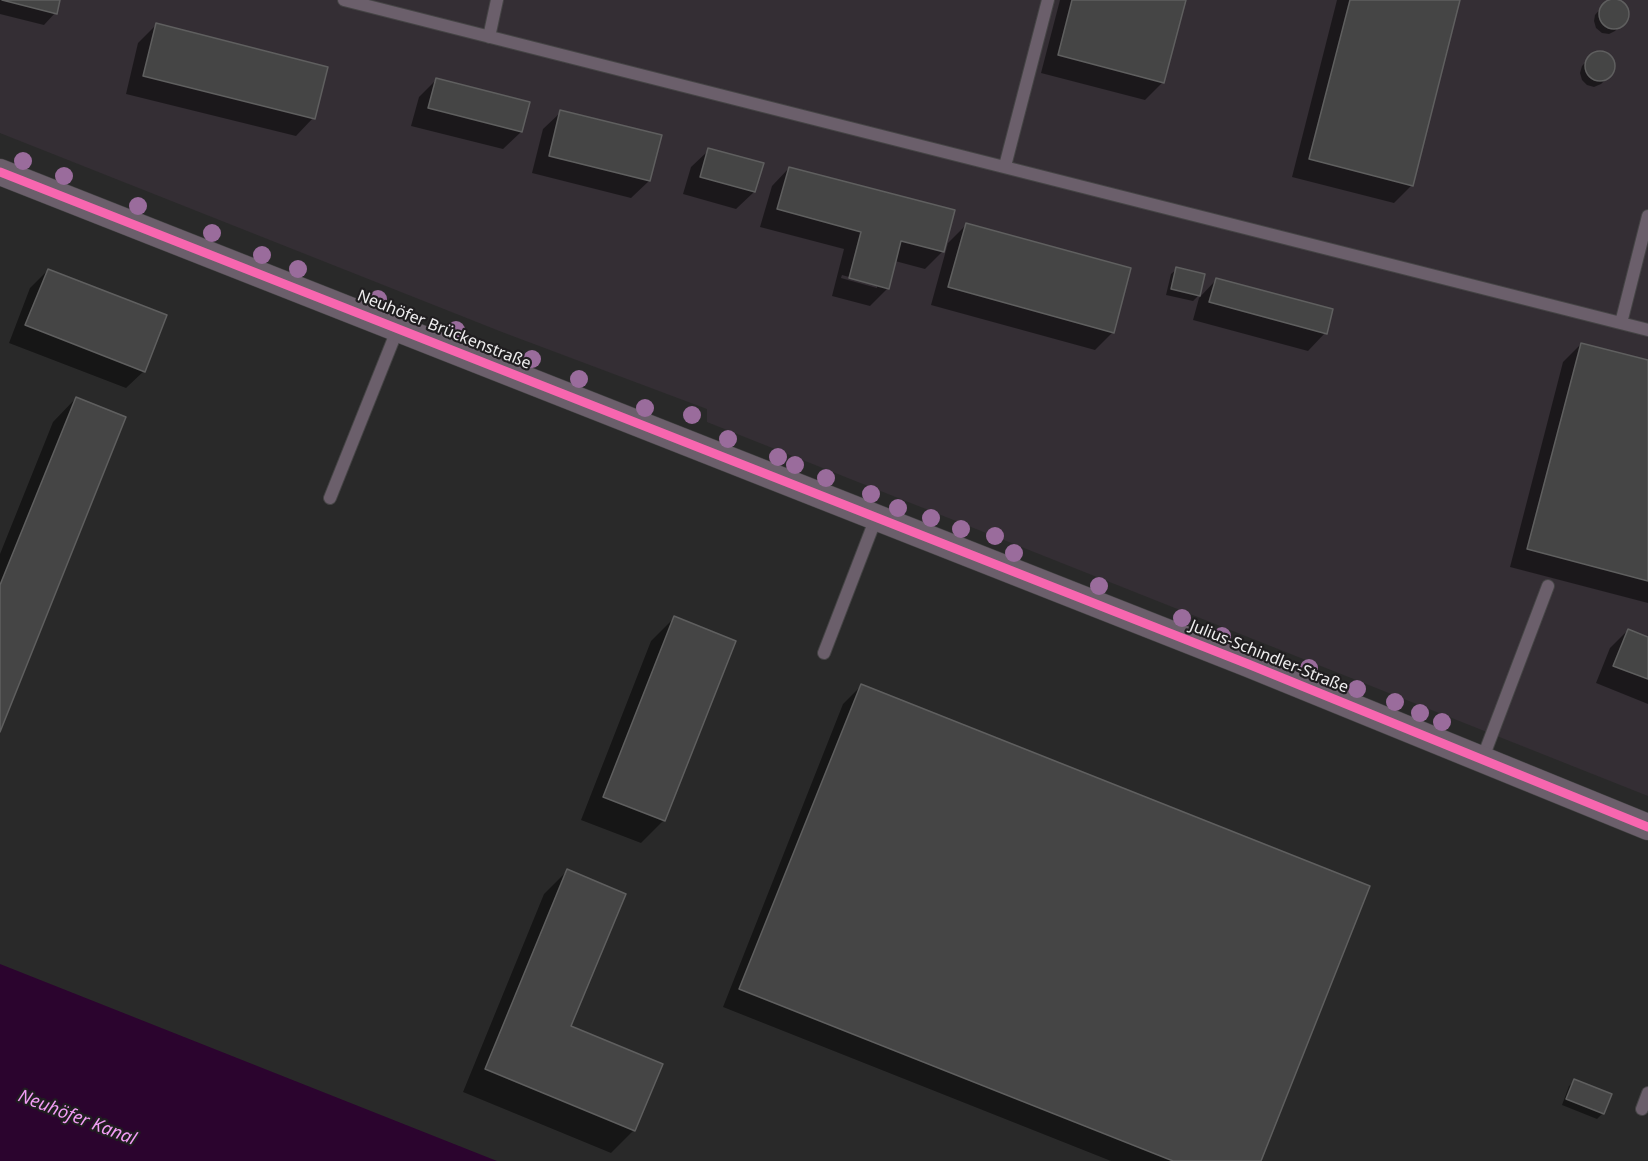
<!DOCTYPE html>
<meta charset="utf-8">
<style>
body{margin:0}
canvas{display:block;background:#292929}
</style>
<canvas width="1648" height="1161"></canvas>
<script>
const g = document.querySelector('canvas').getContext('2d');
g.lineJoin = 'round';
function paint(path, color) { g.fillStyle = color; g.fill(path, 'evenodd'); }
const shape = rows => new Path2D(rows.map(r => 'M' + r).join(''));
function strokePath(path, color, width, dash) { g.strokeStyle = color; g.lineWidth = width; g.lineCap = dash ? 'butt' : 'round'; g.setLineDash(dash || []); g.stroke(path); }
function write(font, color, halo, rows, align = 'center') {
  g.font = font + ' "Noto Sans",sans-serif'; g.lineWidth = 4.5; g.setLineDash([]); g.textBaseline = 'middle'; g.strokeStyle = halo; g.fillStyle = color; for (const [text, x, y, turn = 0] of rows) {
    g.save(); g.translate(x, y); g.rotate((+turn || 0) * Math.PI / 180); g.textAlign = isNaN(turn) ? turn : align; if (halo) g.strokeText(text, 0, 0); g.fillText(text, 0, 0); g.restore();
  }
}
paint(shape([
 [0,0,1648,0,1648,796,707,422,707,409,502,332,0,133]
]), '#342e34');
paint(shape([
 [0,964,497,1161,0,1161]
]), '#2b042e');
paint(shape([
 [0,0,59,0,55,13,44,25,0,14],
 [1060,0,1185,0,1163,82,1145,100,1041,73],
 [1337,0,1459,0,1412,185,1394,203,1292,177],
 [1612,0,1619,1,1625,6,1627,12,1626,19,1615,31,1609,34,1602,33,1596,28,1594,21,1595,15,1606,2],
 [156,25,313,118,296,136,126,94,138,43],
 [1600,53,1607,54,1612,59,1614,66,1612,73,1601,84,1594,87,1587,85,1582,80,1580,73,1582,66,1593,54],
 [437,79,521,132,503,149,411,126,419,97],
 [561,112,649,181,631,198,532,173,543,129],
 [709,150,754,192,736,209,683,194,691,167],
 [789,168,943,251,925,269,895,261,887,289,870,306,832,296,844,249,760,227,772,186],
 [842,275,877,285,877,288,841,278],
 [966,225,1113,332,1095,350,931,305,948,243],
 [1177,269,1203,275,1198,296,1193,301,1166,295,1171,274],
 [48,270,144,371,126,388,9,343,30,288],
 [1216,280,1325,333,1308,351,1193,320,1199,298],
 [1581,344,1648,362,1648,603,1510,567,1563,362],
 [76,398,0,728,0,554,53,422],
 [674,618,664,820,641,843,581,820,651,641],
 [1628,630,1648,638,1648,704,1596,683,1610,648],
 [861,686,1259,1161,1111,1161,723,1007,843,704],
 [567,871,569,1027,634,1130,611,1153,463,1092,544,894],
 [1575,1081,1603,1113,1597,1119,1562,1105,1569,1086]
]), '#0007');
const building = shape([
 '1599 14a15 15 0 1 1 30 0a15 15 0 1 1-30 0Z',
 [2,0,60,0,57,14,2,0],
 [1072,0,1186,0,1164,83,1058,55,1072,0],
 [1350,0,1460,0,1413,186,1309,159,1350,0],
 [156,23,328,67,315,119,143,76,156,23],
 '1585 66a15 15 0 1 1 30 0a15 15 0 1 1-30 0Z',
 [436,78,530,102,522,132,428,108,436,78],
 [560,110,662,135,650,181,549,156,560,110],
 [708,148,764,163,755,192,700,177,708,148],
 [789,167,955,210,944,252,901,241,889,289,849,278,861,232,777,209,789,167],
 [966,223,1131,268,1114,333,948,287,966,223],
 [1176,267,1205,274,1200,296,1171,289,1176,267],
 [48,269,167,315,145,372,25,325,48,269],
 [1216,278,1333,309,1327,334,1209,302,1216,278],
 [1581,343,1648,360,1648,581,1527,549,1581,343],
 [76,397,126,417,0,732,0,585,76,397],
 [674,616,736,641,665,821,603,797,674,616],
 [1628,629,1648,637,1648,679,1613,666,1628,629],
 [861,684,1370,886,1261,1161,1173,1161,739,989,861,684],
 [567,869,626,894,571,1026,663,1064,635,1131,485,1069,567,869],
 [1574,1079,1612,1094,1604,1114,1566,1099,1574,1079]
]);
paint(building, '#454545');
strokePath(building, '#5f5f5f', 1.5);
const service = shape([
 [344,0,1648,330],
 [489,37,497,0],
 [1005,166,1048,0],
 [1621,323,1648,216],
 [330,498,398,328],
 [824,653,876,518],
 [1482,760,1548,586],
 [1642,1109,1648,1093]
]);
const minor = shape([
 [0,172,1248,664,1648,827]
]);
strokePath(service, '#454445', 14);
strokePath(minor, '#454445', 27);
strokePath(service, '#6b5f6b', 12);
strokePath(minor, '#6b5f6b', 26);
strokePath(shape([
 [0,172,1248,664,1648,827]
]), '#f766af', 9);
g.fillStyle = '#9a6c9c';
for (const [x, y] of [
 [23,161],
 [64,176],
 [138,206],
 [212,233],
 [262,255],
 [298,269],
 [378,299],
 [456,330],
 [532,359],
 [579,379],
 [645,408],
 [692,415],
 [728,439],
 [778,457],
 [795,465],
 [826,478],
 [871,494],
 [898,508],
 [931,518],
 [961,529],
 [995,536],
 [1014,553],
 [1099,586],
 [1182,618],
 [1222,636],
 [1309,668],
 [1357,689],
 [1395,702],
 [1420,713],
 [1442,722]
]) { g.beginPath(); g.arc(x, y, 9, 0, 2 * Math.PI); g.fill(); }
write('16px', '#eeedee', '#201e20', [
 ["Neuhöfer Brückenstraße",444,330,22],
 ["Julius-Schindler-Straße",1269,657,22]
]);
write('italic 18px', '#f29df5', '#201e20', [
 ["Neuhöfer Kanal",77,1118,21]
]);
</script>
